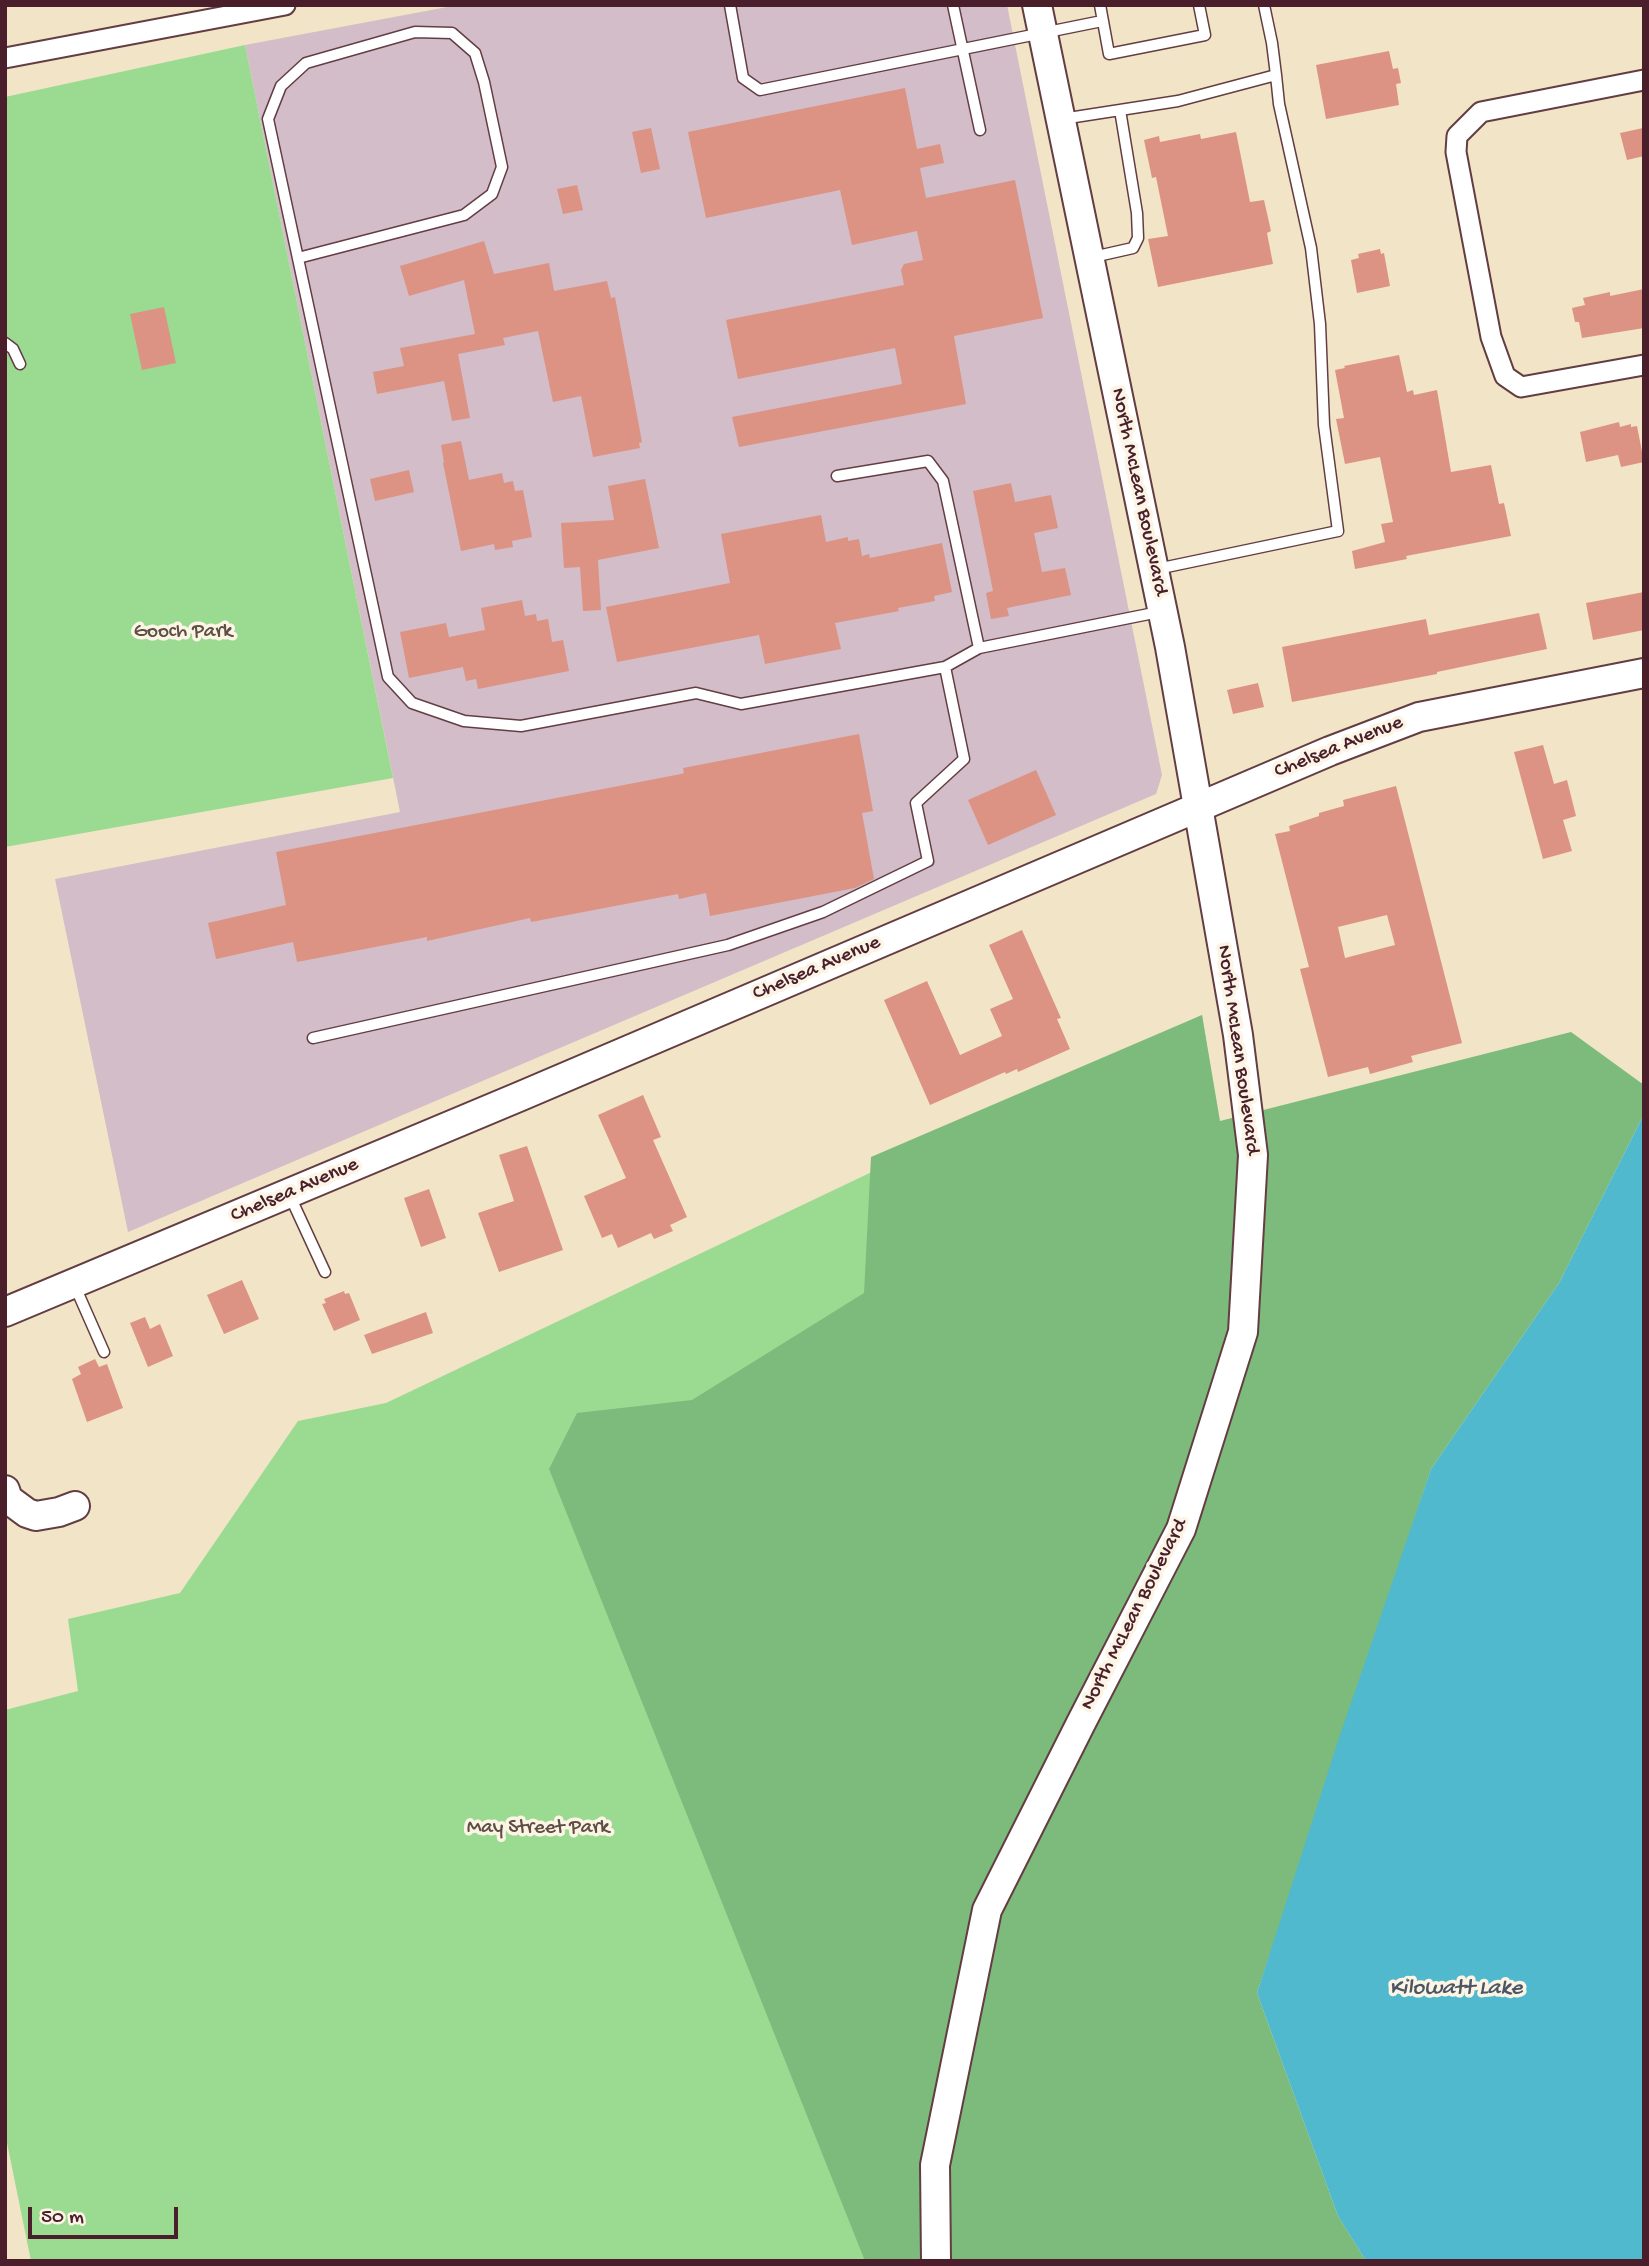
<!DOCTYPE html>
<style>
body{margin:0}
#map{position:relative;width:1649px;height:2266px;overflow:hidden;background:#f2e4c7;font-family:"Gochi Hand",sans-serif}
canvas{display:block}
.frame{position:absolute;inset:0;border:7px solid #4a1f2b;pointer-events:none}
.scale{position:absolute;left:28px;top:2207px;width:150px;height:32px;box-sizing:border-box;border:4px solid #4a1f2b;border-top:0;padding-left:9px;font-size:21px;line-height:24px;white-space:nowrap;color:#4a1f2b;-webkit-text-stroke:5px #fcf5e5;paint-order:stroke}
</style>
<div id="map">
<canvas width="1649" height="2266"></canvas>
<div class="frame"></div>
<div class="scale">50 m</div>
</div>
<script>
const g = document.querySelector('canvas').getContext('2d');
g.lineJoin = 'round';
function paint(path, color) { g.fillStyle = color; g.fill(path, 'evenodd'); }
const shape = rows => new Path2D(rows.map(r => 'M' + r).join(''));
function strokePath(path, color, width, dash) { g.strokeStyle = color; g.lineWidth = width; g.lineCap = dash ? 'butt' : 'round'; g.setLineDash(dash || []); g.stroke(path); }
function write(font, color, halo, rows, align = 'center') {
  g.font = font + ' "Gochi Hand",sans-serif'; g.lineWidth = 7; g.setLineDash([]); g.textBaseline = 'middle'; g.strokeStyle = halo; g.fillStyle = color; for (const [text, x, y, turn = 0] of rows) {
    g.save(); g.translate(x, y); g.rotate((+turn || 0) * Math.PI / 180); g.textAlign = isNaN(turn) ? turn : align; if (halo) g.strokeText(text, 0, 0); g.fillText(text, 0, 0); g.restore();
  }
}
paint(shape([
 [458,5,1007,5,1162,775,1156,794,128,1232,55,879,400,812,245,45]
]), '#d2bdc8');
paint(shape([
 [245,45,393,778,5,847,5,97],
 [1202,1015,1219,1121,905,2261,31,2261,5,2133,5,1710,78,1691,68,1619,180,1593,298,1421,386,1403]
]), '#9bdb91');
paint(shape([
 [1202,1015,1220,1121,1571,1032,1644,1085,1644,1114,1559,1283,1431,1469,1257,1993,1338,2216,1366,2261,865,2261,549,1469,577,1413,692,1400,864,1293,871,1157]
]), '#7cbb7b');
paint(shape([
 [1644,1114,1644,2261,1366,2261,1338,2216,1257,1993,1338,1741,1431,1469,1559,1283]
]), '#50b9cd');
paint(shape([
 [1389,51,1393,69,1398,68,1401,83,1396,84,1399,105,1326,119,1316,65],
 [905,88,917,149,940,144,944,163,920,168,926,198,1015,180,1043,318,954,336,966,404,739,447,732,417,902,384,895,348,738,379,726,320,904,285,901,270,904,264,923,260,917,231,852,245,840,190,706,218,688,132],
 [651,128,660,169,641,173,632,132],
 [1643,128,1644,156,1627,160,1620,133],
 [1236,132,1250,202,1264,200,1271,231,1267,233,1273,264,1158,287,1148,239,1168,236,1156,177,1152,178,1144,140,1159,136,1160,142,1200,134,1201,139],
 [577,185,583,210,563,214,557,189],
 [484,241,494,274,549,263,554,291,607,281,611,298,615,297,642,442,639,443,640,448,593,457,581,396,553,402,538,331,503,338,505,345,458,354,470,418,452,421,444,381,377,394,373,372,404,366,400,348,475,334,464,280,409,296,400,266],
 [1380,249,1381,254,1384,253,1390,286,1357,293,1351,260,1359,258,1358,254],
 [1644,289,1644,328,1582,338,1579,322,1575,322,1572,308,1585,305,1583,298,1610,292,1610,296],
 [164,307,176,363,142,370,130,314],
 [1399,355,1407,392,1413,390,1414,395,1437,390,1451,472,1491,465,1499,504,1504,503,1511,536,1406,556,1407,559,1355,569,1352,551,1385,542,1381,524,1393,522,1380,457,1345,464,1336,419,1344,418,1335,370,1345,368,1344,366],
 [1619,422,1620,427,1631,424,1631,427,1637,426,1644,462,1621,467,1618,455,1586,462,1580,432],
 [461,441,469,480,502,473,504,483,513,481,515,491,523,490,532,537,512,541,513,547,495,550,494,544,461,551,443,463,444,462,441,445],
 [409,470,414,492,375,501,370,479],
 [645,479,659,548,598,560,601,610,583,611,580,567,564,568,561,523,614,520,608,486],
 [1011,483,1015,502,1051,495,1058,528,1034,533,1042,572,1065,568,1071,595,1007,608,1009,616,991,619,986,593,993,591,973,491],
 [821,515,826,542,848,537,848,541,859,539,862,556,869,554,870,558,942,543,952,592,934,596,935,601,898,608,899,611,835,623,841,649,765,664,759,635,617,662,606,607,730,583,721,534],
 [1644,592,1644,630,1593,640,1586,603],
 [522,600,525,616,536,614,537,621,548,619,552,642,563,640,569,671,478,689,476,679,466,681,463,667,409,678,400,632,446,623,449,637,485,630,481,608],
 [1539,613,1547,649,1437,672,1437,674,1292,702,1282,647,1426,619,1429,635],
 [1258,683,1264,707,1233,714,1227,690],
 [859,734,873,811,862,813,874,879,855,888,710,916,706,893,679,899,678,894,531,922,530,918,427,941,427,937,297,962,293,942,216,959,208,923,286,905,276,852,681,774,684,773,683,768],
 [1543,745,1554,784,1567,780,1576,816,1563,820,1572,851,1543,859,1514,752],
 [1036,770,1056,815,988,845,968,800],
 [1396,786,1462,1043,1411,1056,1413,1062,1370,1074,1368,1067,1328,1077,1300,969,1309,967,1275,834,1290,831,1289,826,1319,816,1319,813,1344,806,1343,800],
 [1387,915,1395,945,1345,958,1338,927],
 [1022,930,1061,1018,1057,1019,1070,1049,1018,1072,1017,1069,1006,1074,1005,1072,930,1105,884,1000,927,981,960,1055,1002,1036,990,1009,1013,999,989,945],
 [643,1095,661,1137,653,1140,687,1217,670,1225,673,1231,654,1239,651,1233,618,1248,612,1234,602,1238,584,1196,626,1178,598,1115],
 [527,1146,563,1250,499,1272,478,1213,514,1201,499,1155],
 [429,1189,446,1238,421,1247,404,1198],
 [242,1280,259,1319,224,1334,207,1295],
 [344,1291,345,1294,349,1293,360,1320,334,1331,322,1304,326,1303,324,1299],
 [426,1312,433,1333,372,1354,364,1335],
 [145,1317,150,1329,160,1324,173,1356,148,1367,130,1323],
 [95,1359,99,1367,107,1364,123,1408,87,1422,72,1379,81,1374,78,1367]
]), '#dc9384');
const lane = shape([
 [730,5,743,78,760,90,1102,21],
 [953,5,980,130],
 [1100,5,1109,54,1205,35,1199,5],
 [1062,119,1178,101,1276,75,1272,43,1264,5],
 [1093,257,1133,248,1138,238,1137,213,1120,110],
 [298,258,464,215,492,194,502,167,484,82,475,53,452,33,415,32,306,63,281,86,268,119,388,677,412,703,464,721,521,726,696,693,741,704,945,667,979,648,1159,612],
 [5,343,13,349,20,364],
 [837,476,928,461,943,481,979,648],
 [1157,569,1338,531,1324,425,1320,324,1311,248,1279,104,1276,75],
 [313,1038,728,945,823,912,928,861,916,803,964,759,945,667],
 [289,1194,325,1272],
 [74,1284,104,1352]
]);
const street = shape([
 [5,58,285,5],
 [1644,80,1481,112,1457,136,1456,152,1491,337,1505,376,1521,387,1644,365]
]);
const secondary = shape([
 [5,1312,521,1096,1330,751,1419,717,1644,673],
 [5,1490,8,1499,27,1513,36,1516,59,1512,75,1506],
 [936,2261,935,2165,987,1910,1081,1723,1181,1529,1243,1332,1253,1155,1238,1035,1170,647,1037,5]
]);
strokePath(lane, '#633d42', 13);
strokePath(street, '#633d42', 23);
strokePath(secondary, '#633d42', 32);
strokePath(lane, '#fff', 10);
strokePath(street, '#fff', 19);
strokePath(secondary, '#fff', 28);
write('21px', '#4a1f2b', '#fcf5e5', [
 ["North McLean Boulevard",1138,492,78],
 ["Chelsea Avenue",1339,748,-22],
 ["Chelsea Avenue",817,969,-23],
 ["North McLean Boulevard",1237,1050,82],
 ["Chelsea Avenue",295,1191,-23],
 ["North McLean Boulevard",1135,1615,-63]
]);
write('21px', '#5e4e44', '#fcf5e5', [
 ["Gooch Park",183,633],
 ["May Street Park",538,1829]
]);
write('italic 23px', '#4c5564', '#fcf5e5', [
 ["Kilowatt Lake",1456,1989]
]);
</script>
